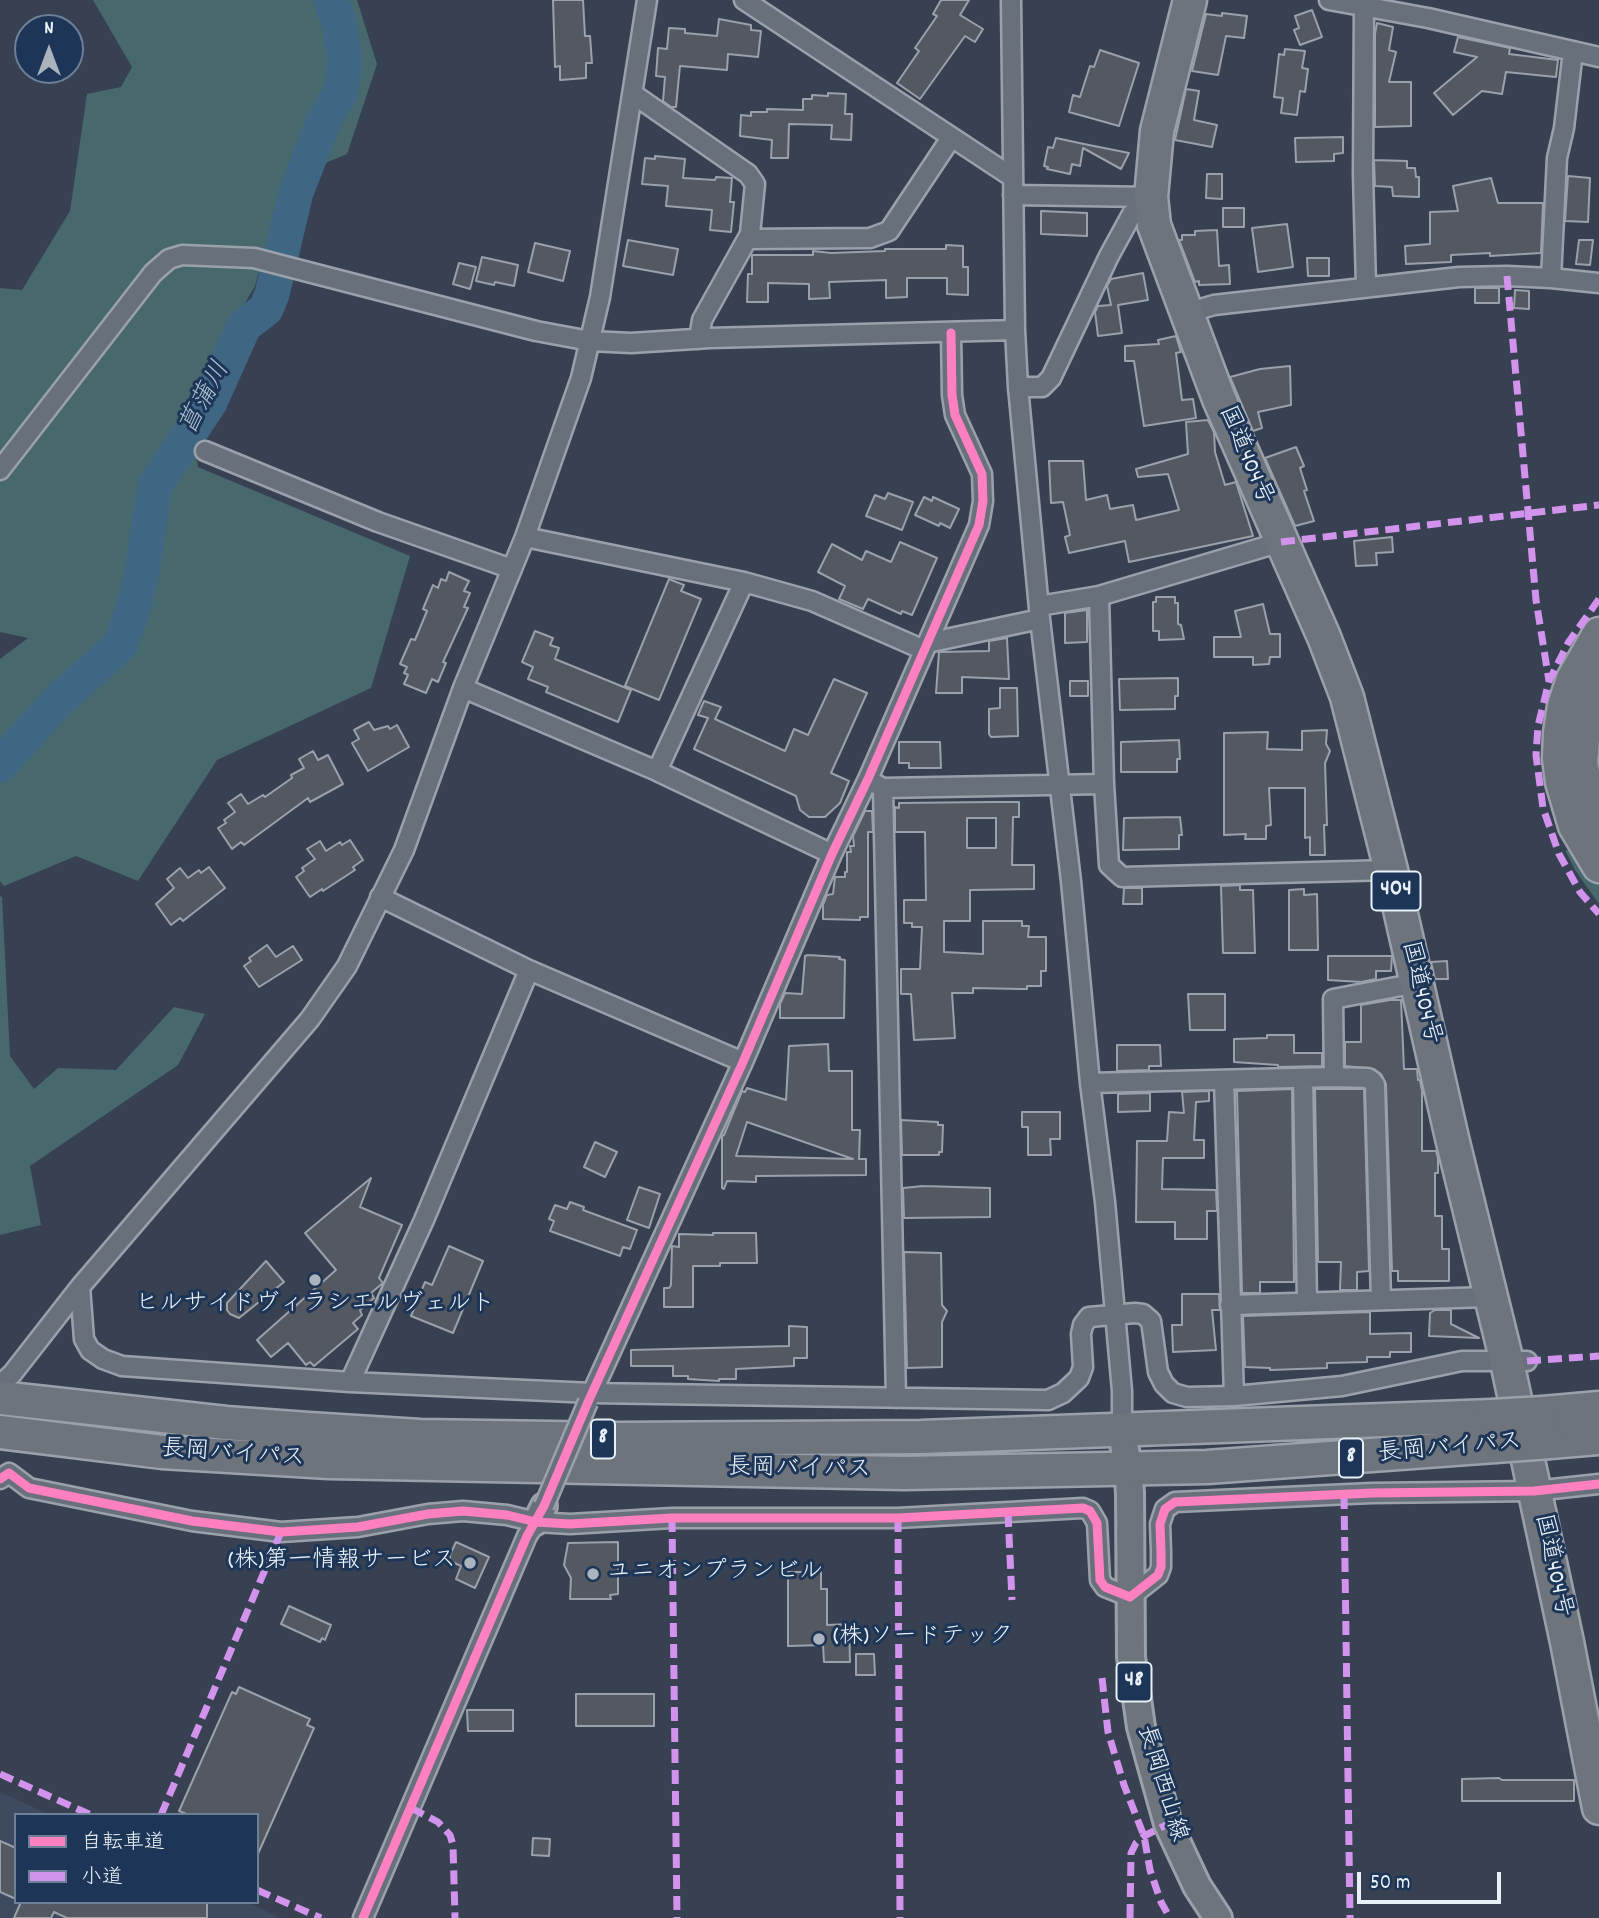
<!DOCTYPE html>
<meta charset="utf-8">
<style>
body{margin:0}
#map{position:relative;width:1599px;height:1918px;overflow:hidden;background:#374151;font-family:Dekko,"Klee One",sans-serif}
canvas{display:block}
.legend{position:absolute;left:14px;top:1813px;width:245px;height:91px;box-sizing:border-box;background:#1d3557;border:2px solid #6e8097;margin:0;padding:9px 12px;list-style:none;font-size:21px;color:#e8f1f8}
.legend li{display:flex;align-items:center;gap:14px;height:35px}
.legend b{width:35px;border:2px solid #6e8097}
.north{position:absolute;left:14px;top:14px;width:70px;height:70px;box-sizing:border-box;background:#1d3557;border:2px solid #6e8097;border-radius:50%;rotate:0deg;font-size:19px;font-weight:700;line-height:28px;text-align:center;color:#e8f1f8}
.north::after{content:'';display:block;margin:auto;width:24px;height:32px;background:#aab3be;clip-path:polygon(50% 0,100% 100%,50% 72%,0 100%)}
.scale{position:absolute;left:1357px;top:1872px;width:144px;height:32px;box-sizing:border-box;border:4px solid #e8f1f8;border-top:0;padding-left:9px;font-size:21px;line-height:24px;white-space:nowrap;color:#e8f1f8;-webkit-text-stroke:5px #1d3557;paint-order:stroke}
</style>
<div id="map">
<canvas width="1599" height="1918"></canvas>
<ul class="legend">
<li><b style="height:9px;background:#ff80c0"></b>自転車道</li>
<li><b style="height:9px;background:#d193ec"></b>小道</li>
</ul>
<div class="north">N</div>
<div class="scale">50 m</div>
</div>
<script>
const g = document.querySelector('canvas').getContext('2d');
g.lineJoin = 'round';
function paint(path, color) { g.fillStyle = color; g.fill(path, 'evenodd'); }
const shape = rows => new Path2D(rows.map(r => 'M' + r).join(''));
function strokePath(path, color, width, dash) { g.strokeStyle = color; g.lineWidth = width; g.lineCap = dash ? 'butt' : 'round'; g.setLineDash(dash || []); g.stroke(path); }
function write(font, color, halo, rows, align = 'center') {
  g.font = font + ' Dekko,"Klee One",sans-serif'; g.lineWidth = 6; g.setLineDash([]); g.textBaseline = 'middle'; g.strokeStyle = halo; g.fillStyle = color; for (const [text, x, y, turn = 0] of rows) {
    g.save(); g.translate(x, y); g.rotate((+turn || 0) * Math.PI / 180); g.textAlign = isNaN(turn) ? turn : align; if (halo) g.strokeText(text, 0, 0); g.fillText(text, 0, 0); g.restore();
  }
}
paint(shape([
 [0,1792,51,1815,16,1815,16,1902,246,1902,281,1918,0,1918]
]), '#3d4a60');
paint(shape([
 [93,0,357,0,377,64,347,154,284,180,255,286,186,404,198,467,410,556,371,688,217,760,138,881,76,856,4,886,0,881,0,659,28,638,0,632,0,288,22,290,70,211,87,94,121,87,132,67],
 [1565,850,1574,850,1599,884,1599,904,1575,870],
 [0,896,2,897,10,1056,34,1089,58,1068,116,1070,174,1007,205,1014,178,1065,30,1166,41,1225,0,1235]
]), '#47696e');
strokePath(shape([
 [0,765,58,701,120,645,133,609,141,577,155,486,210,402,244,326,266,309,272,294,296,192,324,121,341,91,345,60,339,22,331,0]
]), '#3f6682', 35);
const building = shape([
 [553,0,583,0,585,36,590,36,592,63,586,63,586,78,560,80,560,66,555,67,553,0],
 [941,0,969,0,960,15,983,29,975,42,965,36,920,99,897,83,919,51,915,48,937,16,933,14,941,0],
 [1312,10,1322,37,1300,45,1294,30,1299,28,1295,16,1312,10],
 [1222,13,1247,16,1244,38,1226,36,1218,75,1192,71,1206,14,1222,16,1222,13],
 [719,19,751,25,751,30,761,31,758,57,728,54,727,70,680,66,676,107,671,107,663,101,665,77,656,76,658,48,667,49,669,28,685,29,685,33,717,36,719,19],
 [1377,23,1393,27,1389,50,1396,52,1389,82,1411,82,1411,126,1375,127,1375,34,1377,23],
 [1458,37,1510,48,1509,54,1558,60,1556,77,1506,72,1502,94,1482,91,1453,115,1434,93,1477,57,1454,52,1458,37],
 [1285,49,1305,51,1302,68,1308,69,1305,92,1300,91,1297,115,1281,113,1283,98,1274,97,1279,54,1284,55,1285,49],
 [1100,50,1139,63,1119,126,1069,112,1073,95,1080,97,1090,66,1094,67,1100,50],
 [1186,89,1199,91,1194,120,1217,125,1212,147,1175,140,1186,89],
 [828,93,846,94,845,114,852,114,851,140,831,139,832,125,789,124,788,158,771,158,772,140,740,136,741,115,751,116,751,112,767,112,767,109,803,110,803,99,812,99,812,95,828,96,828,93],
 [1343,137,1343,153,1334,154,1334,161,1296,162,1295,138,1343,137],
 [1056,138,1084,144,1129,153,1121,169,1083,148,1080,166,1072,164,1070,174,1047,169,1048,167,1044,166,1048,147,1053,148,1056,138],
 [655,156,685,159,683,178,715,180,716,177,732,178,730,202,734,202,731,232,710,230,712,210,666,206,668,186,642,184,645,158,655,159,655,156],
 [1374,160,1407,161,1407,168,1415,168,1416,177,1419,177,1419,197,1393,196,1392,187,1375,186,1374,160],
 [1207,174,1222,174,1222,199,1206,198,1207,174],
 [1568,176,1590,178,1588,222,1565,221,1568,176],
 [1491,178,1498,203,1543,203,1541,253,1490,256,1490,253,1451,255,1451,262,1406,264,1405,246,1430,244,1430,212,1458,211,1453,186,1491,178],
 [1223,208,1244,208,1244,227,1223,227,1223,208],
 [1041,211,1087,213,1087,236,1041,234,1041,211],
 [1287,224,1293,267,1258,272,1252,228,1287,224],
 [1217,230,1219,266,1229,265,1230,284,1199,285,1199,281,1195,282,1179,240,1182,240,1182,235,1195,235,1195,231,1217,230],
 [628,240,678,249,673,275,623,266,628,240],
 [1579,240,1593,240,1590,265,1576,264,1579,240],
 [535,243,570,251,563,281,528,272,535,243],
 [946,245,963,246,963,267,968,267,968,295,947,294,947,278,907,278,907,297,886,298,886,280,829,282,830,298,809,299,809,284,768,283,768,302,747,302,748,274,752,274,752,255,813,255,813,251,831,253,885,251,885,249,946,249,946,245],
 [482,257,518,265,514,286,495,282,494,285,476,281,482,257],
 [1307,258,1329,258,1329,276,1308,276,1307,258],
 [459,263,476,267,470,289,453,284,459,263],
 [1143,273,1148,300,1118,305,1122,333,1098,336,1095,312,1098,306,1111,305,1107,286,1111,279,1143,273],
 [1475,288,1499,288,1499,303,1475,303,1475,288],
 [1515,290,1529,291,1529,309,1514,308,1515,290],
 [1176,336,1181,352,1176,353,1182,400,1193,399,1196,418,1144,426,1134,361,1125,361,1125,346,1159,344,1158,340,1176,336],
 [1290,366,1291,405,1258,412,1262,428,1253,431,1230,377,1260,369,1290,366],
 [1208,420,1214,432,1215,452,1225,485,1236,482,1253,536,1129,562,1125,541,1069,553,1065,537,1070,535,1063,502,1051,503,1049,461,1083,461,1086,500,1107,495,1110,509,1133,505,1136,520,1179,510,1168,474,1138,477,1136,469,1188,454,1186,422,1208,420],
 [1296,447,1304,466,1300,468,1307,490,1304,491,1314,521,1295,526,1265,458,1296,447],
 [888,493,913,502,902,530,866,516,875,495,885,499,888,493],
 [924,497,932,501,933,497,959,509,950,528,940,523,939,526,915,515,924,497],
 [1392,537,1393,552,1376,553,1377,565,1356,566,1354,541,1392,537],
 [900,542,937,558,912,615,902,611,901,614,868,599,863,609,839,599,845,586,818,572,832,544,862,560,866,551,891,562,900,542],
 [449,572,469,581,464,591,470,593,464,607,468,608,443,662,446,663,438,682,432,679,426,693,404,684,408,675,404,673,407,667,400,664,411,639,415,640,427,611,423,609,433,585,438,588,441,579,446,581,449,572],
 [669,579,684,585,681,591,701,599,659,700,625,686,669,579],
 [1156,597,1175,597,1175,603,1178,603,1178,624,1181,625,1184,639,1159,640,1159,631,1153,631,1153,602,1156,602,1156,597],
 [1263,604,1270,634,1280,634,1280,657,1270,657,1269,664,1253,665,1253,657,1214,657,1214,637,1241,637,1235,611,1263,604],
 [1087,610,1087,642,1065,643,1065,613,1087,610],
 [535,631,553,638,550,645,559,648,555,659,631,690,618,722,546,692,548,687,528,679,533,667,522,662,535,631],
 [1007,638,1009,679,962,677,962,693,936,693,939,652,989,651,989,641,1007,638],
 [1178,678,1178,696,1175,696,1175,709,1120,710,1119,679,1178,678],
 [834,679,867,693,831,773,849,781,840,803,825,817,809,817,800,810,796,796,694,749,708,718,698,715,704,701,721,707,715,719,785,751,794,729,808,735,834,679],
 [1070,681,1088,681,1088,696,1070,696,1070,681],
 [1000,688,1017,688,1018,736,991,737,989,734,989,709,1000,708,1000,688],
 [369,722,374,730,388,726,390,729,397,725,409,747,368,771,352,743,359,739,354,730,369,722],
 [1327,730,1326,744,1330,751,1325,763,1327,825,1324,825,1325,855,1310,855,1310,837,1305,838,1305,788,1269,788,1271,825,1266,826,1266,839,1245,839,1246,834,1224,835,1224,733,1268,732,1267,749,1302,750,1302,731,1327,730],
 [1179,740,1180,759,1177,759,1177,772,1121,772,1121,742,1179,740],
 [899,742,940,742,941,768,909,768,909,763,899,763,899,742],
 [313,751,318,760,328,755,343,784,310,802,308,798,244,845,241,842,232,849,218,828,226,823,224,820,235,812,228,803,241,794,248,804,263,795,265,797,292,778,291,775,304,768,299,759,313,751],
 [993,802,1019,802,1019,817,1013,817,1012,865,1034,865,1034,889,970,890,970,921,944,921,944,952,983,954,983,921,1022,921,1022,926,1029,926,1028,937,1046,937,1046,971,1041,971,1041,986,1027,986,1027,989,1021,989,973,988,973,993,952,993,955,1038,914,1040,911,994,901,994,901,969,920,969,922,927,912,927,912,923,904,923,904,900,926,900,925,832,895,832,895,807,899,808,899,803,993,802],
 [967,818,996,818,996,848,967,848,967,818],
 [865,811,872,811,873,832,868,832,868,917,860,917,860,920,823,919,823,905,827,895,833,894,835,877,845,877,845,872,847,872,847,852,851,852,850,846,854,846,853,836,865,811],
 [1180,817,1182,835,1179,835,1179,849,1123,850,1124,818,1180,817],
 [350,840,363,860,353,867,355,870,323,891,322,889,310,897,296,877,304,871,302,868,315,859,307,849,320,841,326,851,340,842,342,845,350,840],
 [209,867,225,888,183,921,180,918,171,925,156,904,174,888,167,879,180,868,188,878,199,870,201,873,209,867],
 [1240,885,1240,890,1253,890,1255,953,1223,953,1221,886,1240,885],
 [1124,888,1142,888,1142,904,1123,904,1124,888],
 [1304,889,1304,895,1317,894,1318,950,1289,950,1289,890,1304,889],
 [267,945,276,957,293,946,302,960,259,987,244,966,251,961,249,958,267,945],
 [808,955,840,957,839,959,845,960,844,1018,780,1018,780,1004,785,993,802,994,805,956,808,955],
 [1328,956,1392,956,1391,971,1376,971,1376,979,1361,982,1328,980,1328,956],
 [1447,961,1448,979,1435,979,1431,962,1447,961],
 [1188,994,1225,994,1225,1030,1190,1030,1188,994],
 [1390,1000,1401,1000,1404,1069,1417,1069,1418,1080,1420,1080,1422,1091,1422,1151,1436,1151,1438,1158,1438,1173,1435,1173,1435,1216,1442,1216,1442,1249,1449,1249,1449,1281,1398,1281,1398,1271,1392,1271,1386,1084,1381,1074,1374,1069,1345,1066,1345,1042,1361,1042,1361,1005,1390,1000],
 [1267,1035,1294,1035,1294,1053,1322,1053,1322,1066,1278,1067,1278,1065,1234,1062,1234,1039,1267,1038,1267,1035],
 [828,1044,829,1071,852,1071,852,1130,860,1130,859,1159,866,1159,866,1175,756,1176,756,1182,727,1181,724,1189,722,1188,722,1136,724,1135,742,1091,745,1092,747,1088,786,1100,789,1046,828,1044],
 [747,1122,853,1159,736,1156,747,1122],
 [1117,1045,1160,1045,1161,1066,1149,1066,1149,1070,1117,1071,1117,1045],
 [1292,1089,1294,1282,1260,1282,1260,1293,1242,1293,1237,1091,1292,1089],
 [1315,1089,1364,1089,1369,1271,1357,1272,1357,1290,1340,1290,1341,1262,1318,1262,1315,1089],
 [1209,1091,1209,1101,1196,1102,1194,1140,1204,1140,1204,1158,1163,1158,1162,1189,1216,1190,1217,1211,1207,1211,1207,1239,1175,1239,1175,1222,1136,1222,1137,1141,1167,1141,1169,1112,1184,1113,1182,1092,1209,1091],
 [1150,1093,1150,1111,1118,1112,1118,1094,1150,1093],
 [1022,1112,1060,1112,1060,1139,1050,1139,1051,1155,1028,1155,1028,1127,1022,1127,1022,1112],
 [901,1120,938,1122,938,1125,943,1125,942,1152,939,1152,939,1155,902,1155,901,1120],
 [595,1142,617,1152,605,1177,584,1167,595,1142],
 [371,1178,360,1207,402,1225,379,1278,383,1283,371,1293,374,1298,360,1310,362,1315,353,1323,358,1329,314,1366,310,1362,306,1365,288,1343,271,1357,257,1340,336,1270,305,1233,371,1178],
 [923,1186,990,1188,990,1217,904,1218,903,1188,923,1186],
 [639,1187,660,1194,649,1228,627,1220,639,1187],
 [570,1202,584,1207,583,1210,637,1230,630,1249,623,1247,620,1256,550,1231,554,1221,549,1219,555,1205,567,1209,570,1202],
 [713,1233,756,1233,757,1263,720,1263,720,1266,693,1266,693,1307,664,1307,664,1288,669,1288,671,1285,672,1246,679,1247,679,1234,713,1235,713,1233],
 [449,1246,483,1261,453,1333,411,1316,425,1282,432,1285,449,1246],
 [904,1252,941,1253,942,1305,947,1311,942,1322,942,1367,907,1368,904,1252],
 [266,1261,284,1282,239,1318,230,1314,227,1310,227,1303,266,1261],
 [1182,1294,1219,1294,1220,1310,1212,1310,1216,1350,1173,1352,1172,1325,1182,1325,1182,1294],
 [1435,1310,1451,1310,1451,1324,1479,1338,1429,1336,1430,1313,1435,1310],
 [1370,1312,1370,1334,1411,1333,1411,1352,1390,1352,1390,1357,1367,1357,1367,1362,1327,1363,1327,1368,1270,1370,1270,1368,1245,1367,1243,1316,1370,1312],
 [789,1326,807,1327,807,1358,794,1358,794,1366,736,1369,736,1379,719,1379,719,1381,688,1379,688,1376,673,1376,673,1366,631,1366,631,1350,789,1346,789,1326],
 [456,1542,489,1557,475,1588,456,1579,461,1566,450,1561,450,1555,456,1542],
 [618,1542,618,1594,610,1595,611,1599,570,1599,571,1578,564,1565,568,1543,618,1542],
 [788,1572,821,1572,821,1589,827,1589,827,1625,849,1624,850,1662,824,1662,823,1645,788,1646,788,1572],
 [289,1606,331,1625,325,1640,322,1638,320,1642,281,1624,289,1606],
 [856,1654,874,1654,875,1675,856,1675,856,1654],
 [239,1687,310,1719,307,1725,314,1728,257,1856,257,1815,189,1815,179,1811,232,1692,236,1694,239,1687],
 [576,1694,654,1694,654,1726,576,1726,576,1694],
 [467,1710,513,1710,513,1731,468,1731,467,1710],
 [1499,1778,1502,1780,1574,1780,1574,1801,1462,1801,1462,1779,1499,1778],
 [533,1838,550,1839,549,1856,532,1855,533,1838],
 [0,1841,16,1848,16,1899,0,1892,0,1841],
 [21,1902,207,1902,207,1918,67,1918,54,1912,51,1918,14,1918,21,1902]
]);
paint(building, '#535861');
strokePath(building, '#9ba1aa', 2);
const street = shape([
 [744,0,1012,177],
 [1011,0,1015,330,1018,387,1040,619,1071,881,1090,1083,1105,1202,1122,1391,1122,1431],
 [1329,0,1428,18,1599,57],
 [1364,7,1363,174,1366,286],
 [633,94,748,174,755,184,750,234,702,320,699,339],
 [1013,195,1151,197],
 [748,239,870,238,889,231,951,138],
 [1551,278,1557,158,1564,128,1573,51],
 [1187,313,1214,305,1459,277,1507,276,1551,278,1599,283],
 [1018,387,1042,387,1051,378,1109,256,1132,214,1151,197],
 [205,451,378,522,512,569],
 [0,470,153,273,169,259,182,255,254,258,536,331,590,341,631,343,710,338,1015,330],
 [525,537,744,582,657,771],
 [744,582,812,601,924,650],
 [1099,596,1104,784,1109,865,1122,877,1391,870],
 [1039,606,1099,596,1281,542],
 [927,643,1040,619],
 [463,688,657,771,832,854],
 [874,783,883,788,1104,784],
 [883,788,896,1398],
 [380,897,529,970,743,1062],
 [1334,1077,1333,999,1417,983],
 [1303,1078,1307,1302],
 [1224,1080,1234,1396],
 [1090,1083,1334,1077,1368,1078,1372,1081,1375,1085,1381,1300],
 [80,1287,84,1339,90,1350,103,1359,122,1366,350,1382,592,1393,1048,1400,1063,1393,1079,1378,1083,1367,1081,1334,1083,1325,1089,1317,1135,1313,1143,1314,1151,1321,1158,1372,1164,1384,1173,1393,1187,1397,1234,1396,1342,1386,1462,1361,1527,1361],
 [1230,1305,1489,1297],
 [350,1382,424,1220,529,970],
 [0,1385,12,1374,80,1287,310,1019,347,966,404,850,463,688,525,537,581,378,600,297,647,0],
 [592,1393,743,1062,832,854,868,779,979,525,983,501,982,474,955,415,952,395,951,333],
 [0,1479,9,1473,29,1488,192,1521,281,1532,358,1527,428,1514,463,1511,507,1515,536,1522,570,1524,672,1518,898,1518,1083,1508,1090,1511,1097,1523,1100,1580,1105,1587,1130,1597,1158,1575,1161,1567,1161,1551,1160,1524,1165,1509,1175,1502,1372,1493,1534,1491,1599,1484],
 [363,1918,527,1536,536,1522]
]);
const secondary = shape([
 [536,1522,544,1506]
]);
const primary = shape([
 [1122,1431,1128,1468,1130,1493,1131,1657,1141,1727,1168,1824,1197,1886,1218,1918]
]);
const highway = shape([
 [1190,0,1157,131,1151,197,1154,225,1219,399,1324,637,1347,697,1391,870,1452,1138,1507,1362,1567,1642,1599,1808],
 [1599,634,1573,679,1564,706,1560,733,1559,758,1562,782,1575,826,1599,866],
 [1599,678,1585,719,1581,762,1585,784,1599,823],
 [0,1398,226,1423,308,1429,420,1436,619,1439,921,1437,1492,1416],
 [1543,1413,1599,1408],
 [0,1432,162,1452,329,1462,904,1473,1207,1467,1495,1446],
 [1550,1442,1599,1438]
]);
strokePath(street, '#9ba1aa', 23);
strokePath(secondary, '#9ba1aa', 30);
strokePath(primary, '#9ba1aa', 32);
strokePath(highway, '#9ba1aa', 37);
strokePath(street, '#68707b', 18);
strokePath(secondary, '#68707b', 24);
strokePath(primary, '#6e747c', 26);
strokePath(highway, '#6e747c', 32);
const streetBridge = shape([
 [544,1506,588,1402]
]);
const highwayBridge = shape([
 [1492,1416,1543,1413],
 [1495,1446,1550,1442]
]);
strokePath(streetBridge, '#9ba1aa', 23, []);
strokePath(highwayBridge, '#9ba1aa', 37, []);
strokePath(streetBridge, '#68707b', 18);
strokePath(highwayBridge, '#6e747c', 32);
strokePath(shape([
 [1507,276,1536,600,1549,681],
 [1281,542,1599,505],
 [1599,599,1568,643,1549,681,1538,726,1536,755,1543,808,1559,854,1580,892,1599,914],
 [1527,1361,1599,1356],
 [1344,1495,1350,1918],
 [1008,1513,1012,1600],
 [672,1518,677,1918],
 [898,1518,900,1918],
 [1102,1678,1108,1732,1124,1785,1144,1836,1150,1870,1161,1902,1170,1918],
 [0,1774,91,1815],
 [411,1808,438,1822,450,1835,453,1845,455,1918],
 [161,1815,281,1532],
 [257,1890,321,1918],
 [1130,1918,1131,1853,1136,1843,1144,1836,1168,1824]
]), '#d193ec', 7, [14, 7]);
strokePath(shape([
 [0,1479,9,1473,29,1488,192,1521,281,1532,358,1527,428,1514,463,1511,507,1515,536,1522,570,1524,672,1518,898,1518,1083,1508,1090,1511,1097,1523,1100,1580,1105,1587,1130,1597,1158,1575,1161,1567,1161,1551,1160,1524,1165,1509,1175,1502,1372,1493,1534,1491,1599,1484],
 [363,1918,527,1536,544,1506,588,1402,743,1062,832,854,868,779,979,525,983,501,982,474,955,415,952,395,951,333]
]), '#ff80c0', 9);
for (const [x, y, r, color] of [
 [315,1280,7,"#aab3be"],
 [470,1563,7,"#aab3be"],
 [593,1574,7,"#aab3be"],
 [819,1639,7,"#aab3be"]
]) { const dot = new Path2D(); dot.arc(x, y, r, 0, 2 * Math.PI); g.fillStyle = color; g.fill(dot); strokePath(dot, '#1d3557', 2.5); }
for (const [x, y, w] of [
 [1396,891,49],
 [603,1439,24],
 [1351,1458,24],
 [1134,1682,35]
]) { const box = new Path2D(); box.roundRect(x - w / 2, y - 19.5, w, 39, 5); g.fillStyle = '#1d3557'; g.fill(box); strokePath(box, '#e8f1f8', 2); }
write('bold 23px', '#e8f1f8', null, [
 ["404",1396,891],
 ["8",603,1439],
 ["8",1351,1458],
 ["48",1134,1682]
]);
write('24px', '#e8f1f8', '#1d3557', [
 ["国道404号",1244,456,67],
 ["国道404号",1419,993,77],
 ["長岡バイパス",1450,1450,-5],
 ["長岡バイパス",233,1456,4],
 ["長岡バイパス",799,1471,1],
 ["国道404号",1551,1566,78],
 ["長岡西山線",1160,1784,73]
]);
write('24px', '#e8f1f8', '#1d3557', [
 ["ヒルサイドヴィラシエルヴェルト",315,1306,"center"],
 ["(株)第一情報サービス",456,1563,"right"],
 ["ユニオンプランビル",607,1574],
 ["(株)ソードテック",833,1639]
], 'left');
write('italic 26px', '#adc2d0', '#1d3557', [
 ["菖蒲川",207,399,-62]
]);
</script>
